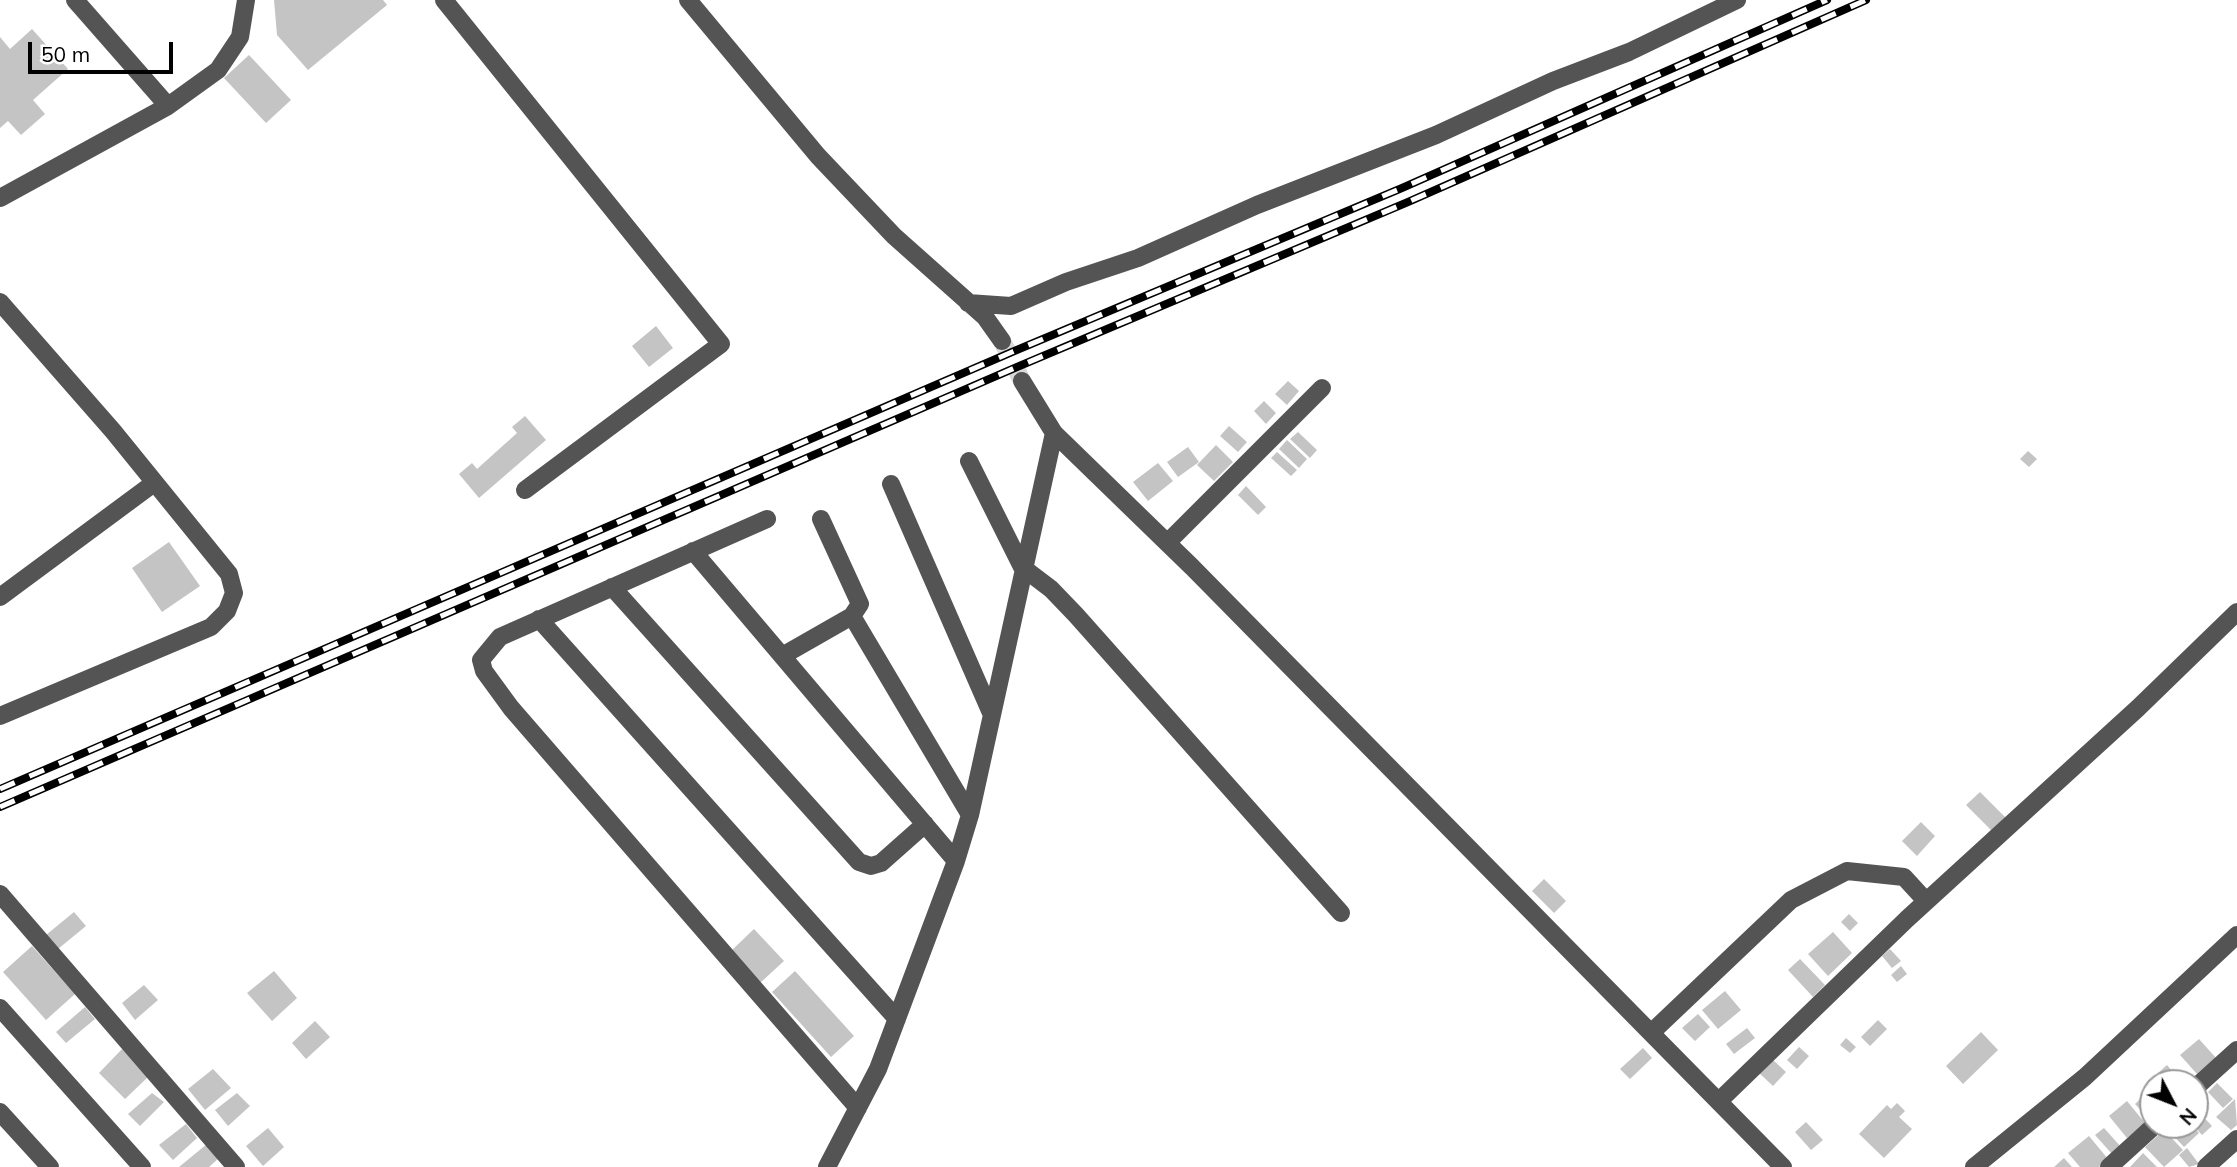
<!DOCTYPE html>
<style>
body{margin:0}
#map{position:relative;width:2237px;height:1167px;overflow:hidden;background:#fff;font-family:Mulish,sans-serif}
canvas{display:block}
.north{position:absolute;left:2139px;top:1069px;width:70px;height:70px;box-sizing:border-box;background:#fff;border:2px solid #999;border-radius:50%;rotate:132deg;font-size:19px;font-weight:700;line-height:28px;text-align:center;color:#000}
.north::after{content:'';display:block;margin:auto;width:24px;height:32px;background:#000;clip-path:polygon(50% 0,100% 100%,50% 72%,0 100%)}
.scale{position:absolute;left:28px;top:42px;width:145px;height:32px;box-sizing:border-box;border:4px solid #000;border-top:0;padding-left:9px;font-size:21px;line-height:24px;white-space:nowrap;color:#000;-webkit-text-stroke:5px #fff;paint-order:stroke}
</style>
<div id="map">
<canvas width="2237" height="1167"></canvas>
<div class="north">N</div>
<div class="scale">50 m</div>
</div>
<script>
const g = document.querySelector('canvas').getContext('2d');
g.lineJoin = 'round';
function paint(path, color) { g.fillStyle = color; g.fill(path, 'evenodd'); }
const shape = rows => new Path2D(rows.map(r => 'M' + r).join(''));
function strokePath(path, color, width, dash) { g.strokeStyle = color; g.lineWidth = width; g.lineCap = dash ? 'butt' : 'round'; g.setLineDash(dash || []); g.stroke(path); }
paint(shape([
 [274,0,383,0,387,5,308,70,277,35],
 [32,29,68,69,33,100,45,114,21,135,8,121,0,128,0,37,10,49],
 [249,55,291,100,266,123,224,78],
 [656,326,673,348,649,367,632,346],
 [1288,381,1299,391,1287,405,1275,394],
 [1264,401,1276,413,1266,424,1254,411],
 [525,416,546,440,479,498,459,474,472,463,477,469,517,433,512,427],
 [1229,426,1247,442,1238,452,1220,436],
 [1298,432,1317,450,1310,458,1290,439],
 [1287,440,1307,459,1299,468,1279,449],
 [1216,445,1233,462,1214,481,1197,465],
 [1188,447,1199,462,1178,477,1167,462],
 [2028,451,2037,459,2029,467,2020,459],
 [1277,452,1297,470,1291,476,1271,458],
 [1158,463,1173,481,1148,501,1133,482],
 [1246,486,1266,507,1258,515,1238,495],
 [169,542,200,586,162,612,132,568],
 [1980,792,2007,819,1993,832,1966,805],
 [1921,822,1935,836,1917,856,1902,841],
 [1544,879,1566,901,1554,913,1532,891],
 [74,912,86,926,58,949,46,935],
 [1849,914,1858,923,1850,931,1841,922],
 [754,929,784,961,760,983,731,951],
 [1833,932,1852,953,1828,976,1808,954],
 [32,946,75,994,46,1020,3,972],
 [1890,949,1901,961,1892,968,1882,956],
 [1800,959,1825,985,1813,997,1788,970],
 [1901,966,1907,974,1897,982,1891,975],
 [274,971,297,998,272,1021,247,993],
 [795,971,854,1036,831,1057,772,992],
 [144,985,158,1000,135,1020,122,1003],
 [1725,991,1741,1010,1718,1029,1702,1010],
 [85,1007,95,1019,66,1043,56,1032],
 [1698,1014,1710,1027,1695,1041,1682,1028],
 [1878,1020,1887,1029,1870,1046,1861,1037],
 [315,1021,330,1037,306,1059,292,1043],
 [1747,1028,1755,1038,1734,1054,1726,1044],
 [1981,1032,1998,1050,1963,1084,1946,1066],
 [1846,1038,1856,1047,1850,1053,1840,1045],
 [2199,1039,2216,1058,2197,1074,2180,1055],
 [1799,1047,1809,1056,1797,1069,1787,1060],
 [1643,1048,1652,1058,1630,1079,1620,1069],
 [122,1049,149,1076,125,1099,99,1073],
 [1772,1059,1786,1072,1773,1086,1759,1073],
 [2167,1065,2182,1083,2166,1083,2158,1073],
 [213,1069,231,1088,205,1110,188,1089],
 [2217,1083,2233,1099,2223,1108,2208,1092],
 [152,1093,164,1102,140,1126,128,1114],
 [237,1093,250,1106,228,1126,215,1110],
 [2144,1095,2153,1106,2151,1121,2135,1104],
 [2235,1099,2237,1125,2231,1130,2216,1117],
 [2127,1101,2145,1123,2127,1138,2109,1116],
 [1897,1103,1905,1111,1899,1117,1912,1129,1884,1158,1859,1134,1887,1105,1891,1109],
 [2197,1110,2212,1126,2202,1135,2193,1125],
 [1806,1122,1823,1140,1811,1150,1795,1132],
 [186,1124,197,1138,173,1160,159,1145],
 [2169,1125,2192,1125,2199,1133,2184,1147,2166,1128],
 [268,1128,284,1147,263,1166,246,1146],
 [2104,1128,2121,1147,2112,1154,2095,1135],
 [2164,1130,2183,1150,2164,1167,2145,1147],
 [2089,1136,2108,1159,2099,1167,2080,1167,2068,1153],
 [207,1144,219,1158,209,1167,179,1167],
 [2187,1148,2199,1164,2189,1167,2179,1155],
 [2143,1153,2157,1167,2130,1167],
 [2064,1158,2072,1167,2054,1167]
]), '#c4c4c4');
strokePath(shape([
 [1002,341,1022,381]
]), '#d9d9d9', 18, [18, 9]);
strokePath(shape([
 [75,0,168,106],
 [444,0,721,344,525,490],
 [688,0,818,156,894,236,985,317,1002,341],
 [0,198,168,106,218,70,240,37,246,0],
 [0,302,113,431,229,574,234,593,227,611,211,627,0,716],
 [968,303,1011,306,1066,282,1138,258,1257,205,1436,135,1553,81,1629,52,1737,0],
 [1022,381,1054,433,1192,567,1783,1167],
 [969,461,1022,567,1051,589,1076,615,1341,913],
 [891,484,991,713],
 [767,519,500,637,481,660,484,671,511,708,858,1108],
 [1167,543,1322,388],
 [693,551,956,861],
 [612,587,859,862,871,866,881,863,925,824],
 [0,597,154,483],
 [852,616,970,815],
 [539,619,897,1019],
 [782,656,852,616,860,604,821,519],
 [0,894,236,1167],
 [0,1008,142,1167],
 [1652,1032,1791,900,1847,871,1904,877,1926,901],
 [2195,1088,2237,1050],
 [1719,1101,1907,919,2138,708,2237,612],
 [0,1112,50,1167],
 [827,1167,878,1069,956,861,970,815,1054,433],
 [1974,1167,2085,1077,2237,935],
 [2109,1167,2155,1125],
 [2206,1167,2237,1139]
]), '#545454', 18);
const rail = shape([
 [0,789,1012,352,1402,188,1827,0],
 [0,807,1017,367,1408,202,1866,0]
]);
strokePath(rail, '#000', 8);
strokePath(rail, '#fff', 5, [16]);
</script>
